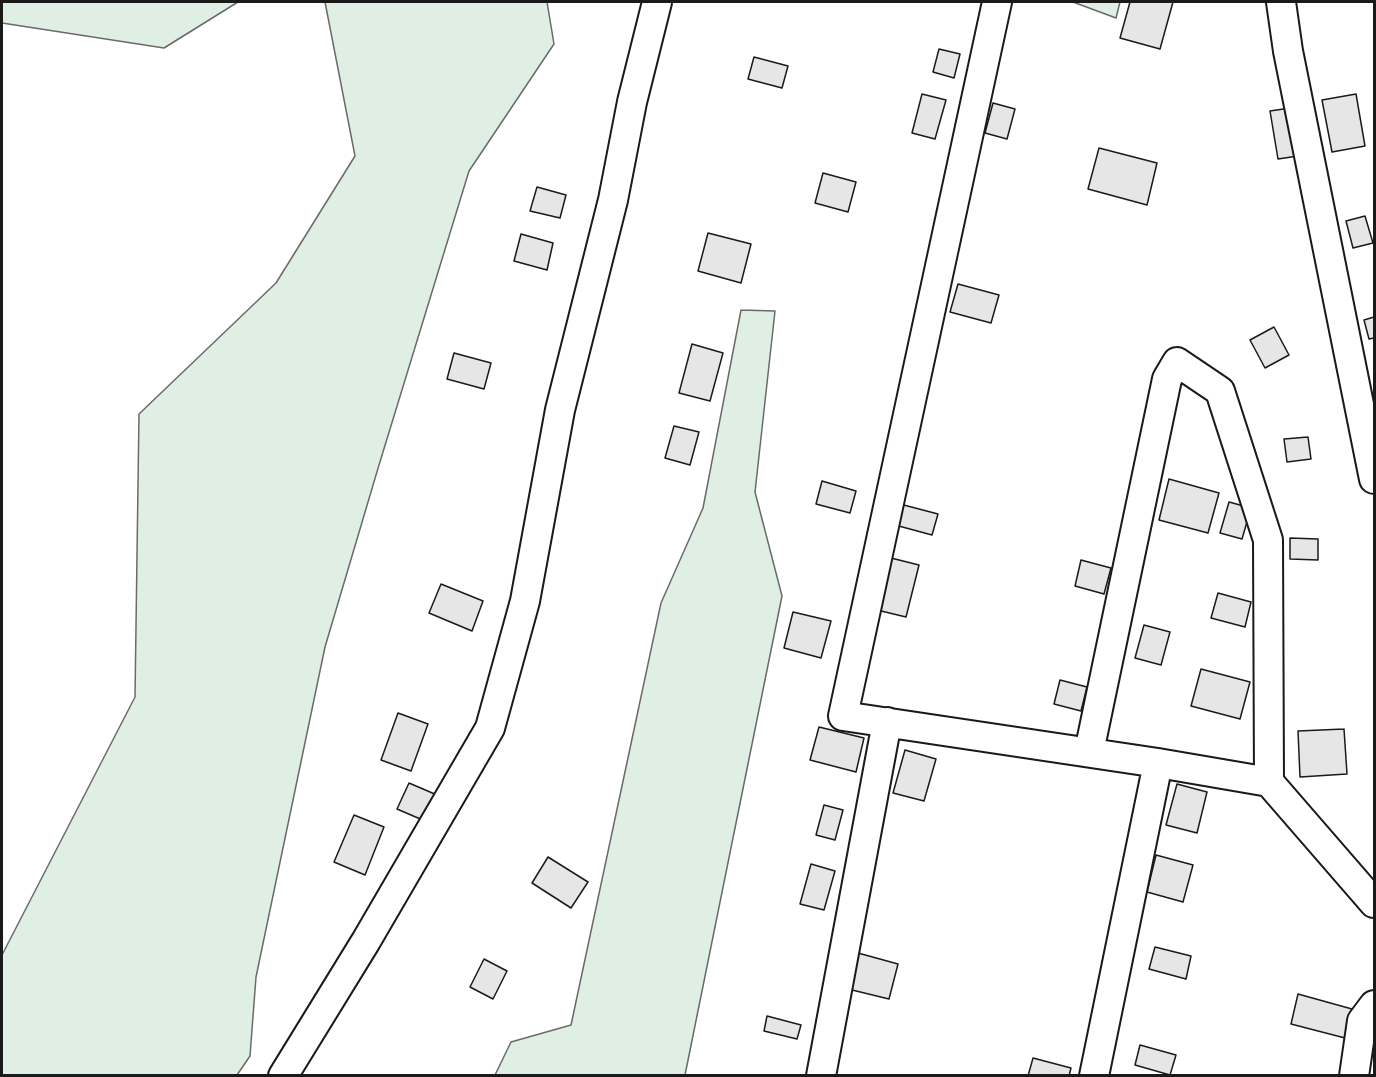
<!DOCTYPE html>
<style>
body{margin:0}
#map{position:relative;width:1376px;height:1077px;overflow:hidden;background:#fff;font-family:Commissioner,sans-serif}
canvas{display:block}
.frame{position:absolute;inset:0;border:3px solid #1a1a1a;pointer-events:none}
</style>
<div id="map">
<canvas width="1376" height="1077"></canvas>
<div class="frame"></div>
</div>
<script>
const g = document.querySelector('canvas').getContext('2d');
g.lineJoin = 'round';
function paint(path, color) { g.fillStyle = color; g.fill(path, 'evenodd'); }
const shape = rows => new Path2D(rows.map(r => 'M' + r).join(''));
function strokePath(path, color, width, dash) { g.strokeStyle = color; g.lineWidth = width; g.lineCap = dash ? 'butt' : 'round'; g.setLineDash(dash || []); g.stroke(path); }
const green = shape([
 [2,2,238,2,164,48,2,23,2,2],
 [325,2,547,2,554,44,469,171,379,465,325,647,256,977,250,1056,237,1075,2,1075,2,955,135,697,139,414,276,283,355,156,325,2],
 [1073,2,1120,2,1116,18,1073,2],
 [741,310,775,311,755,492,782,596,685,1075,495,1075,511,1042,571,1025,661,603,703,508,741,310]
]);
paint(green, '#e0efe3');
strokePath(green, '#6a6a6a', 1.5);
const building = shape([
 [1130,2,1173,2,1160,49,1120,38,1130,2],
 [939,49,960,54,954,78,933,72,939,49],
 [754,57,788,66,782,88,748,79,754,57],
 [922,94,946,100,935,139,912,133,922,94],
 [1356,94,1365,146,1332,152,1322,100,1356,94],
 [993,103,1015,109,1007,139,985,133,993,103],
 [1290,108,1298,156,1278,159,1270,111,1290,108],
 [1099,148,1157,163,1147,205,1088,189,1099,148],
 [823,173,856,182,848,212,815,203,823,173],
 [537,187,566,195,560,218,530,211,537,187],
 [1365,216,1373,243,1353,248,1346,221,1365,216],
 [708,233,751,244,741,283,698,271,708,233],
 [521,234,553,243,547,270,514,261,521,234],
 [958,284,999,295,991,323,950,312,958,284],
 [1374,317,1374,338,1369,339,1364,320,1374,317],
 [1274,327,1289,355,1265,368,1250,340,1274,327],
 [692,344,723,353,710,401,679,393,692,344],
 [454,353,491,363,484,389,447,379,454,353],
 [674,426,699,432,690,465,665,458,674,426],
 [1308,437,1311,459,1287,462,1284,439,1308,437],
 [1169,479,1219,493,1208,533,1159,520,1169,479],
 [822,481,856,491,850,513,816,504,822,481],
 [1229,502,1251,508,1242,539,1220,533,1229,502],
 [900,504,938,514,932,535,895,525,900,504],
 [1290,538,1318,539,1318,560,1290,559,1290,538],
 [891,558,919,565,906,617,877,610,891,558],
 [1081,560,1111,568,1104,594,1075,586,1081,560],
 [441,584,483,601,472,631,429,613,441,584],
 [1218,593,1251,602,1245,627,1211,618,1218,593],
 [793,612,831,621,821,658,784,648,793,612],
 [1144,625,1170,632,1161,665,1135,658,1144,625],
 [1201,669,1250,682,1240,719,1191,706,1201,669],
 [1060,680,1087,687,1081,711,1054,704,1060,680],
 [398,713,428,724,411,771,381,760,398,713],
 [819,727,864,738,856,772,810,760,819,727],
 [1344,729,1347,774,1300,777,1298,731,1344,729],
 [905,750,936,759,924,801,893,793,905,750],
 [409,783,437,795,425,821,397,809,409,783],
 [1177,784,1207,792,1197,833,1166,825,1177,784],
 [824,805,843,810,835,840,816,835,824,805],
 [354,815,384,827,365,875,334,862,354,815],
 [1156,855,1193,865,1183,902,1147,892,1156,855],
 [548,857,588,882,571,908,532,883,548,857],
 [811,864,835,871,824,910,800,904,811,864],
 [1155,947,1191,956,1186,979,1149,969,1155,947],
 [858,953,898,964,889,999,848,989,858,953],
 [484,959,507,971,493,999,470,987,484,959],
 [1298,994,1352,1009,1345,1038,1291,1024,1298,994],
 [767,1016,801,1025,797,1039,764,1031,767,1016],
 [1140,1045,1176,1055,1170,1075,1135,1065,1140,1045],
 [1033,1058,1071,1068,1069,1076,1028,1076,1033,1058]
]);
paint(building, '#e6e6e6');
strokePath(building, '#1a1a1a', 1.5);
const minor = shape([
 [997,2,843,716,1158,763,1269,782,1374,903],
 [1281,2,1288,51,1374,479],
 [1089,752,1167,379,1177,362,1220,391,1268,540,1269,782],
 [283,1076,366,941,490,728,525,601,560,410,613,200,632,102,657,2],
 [821,1076,887,722],
 [1094,1076,1158,763],
 [1354,1076,1362,1021,1374,1005]
]);
strokePath(minor, '#1a1a1a', 32);
strokePath(minor, '#fff', 28);
</script>
